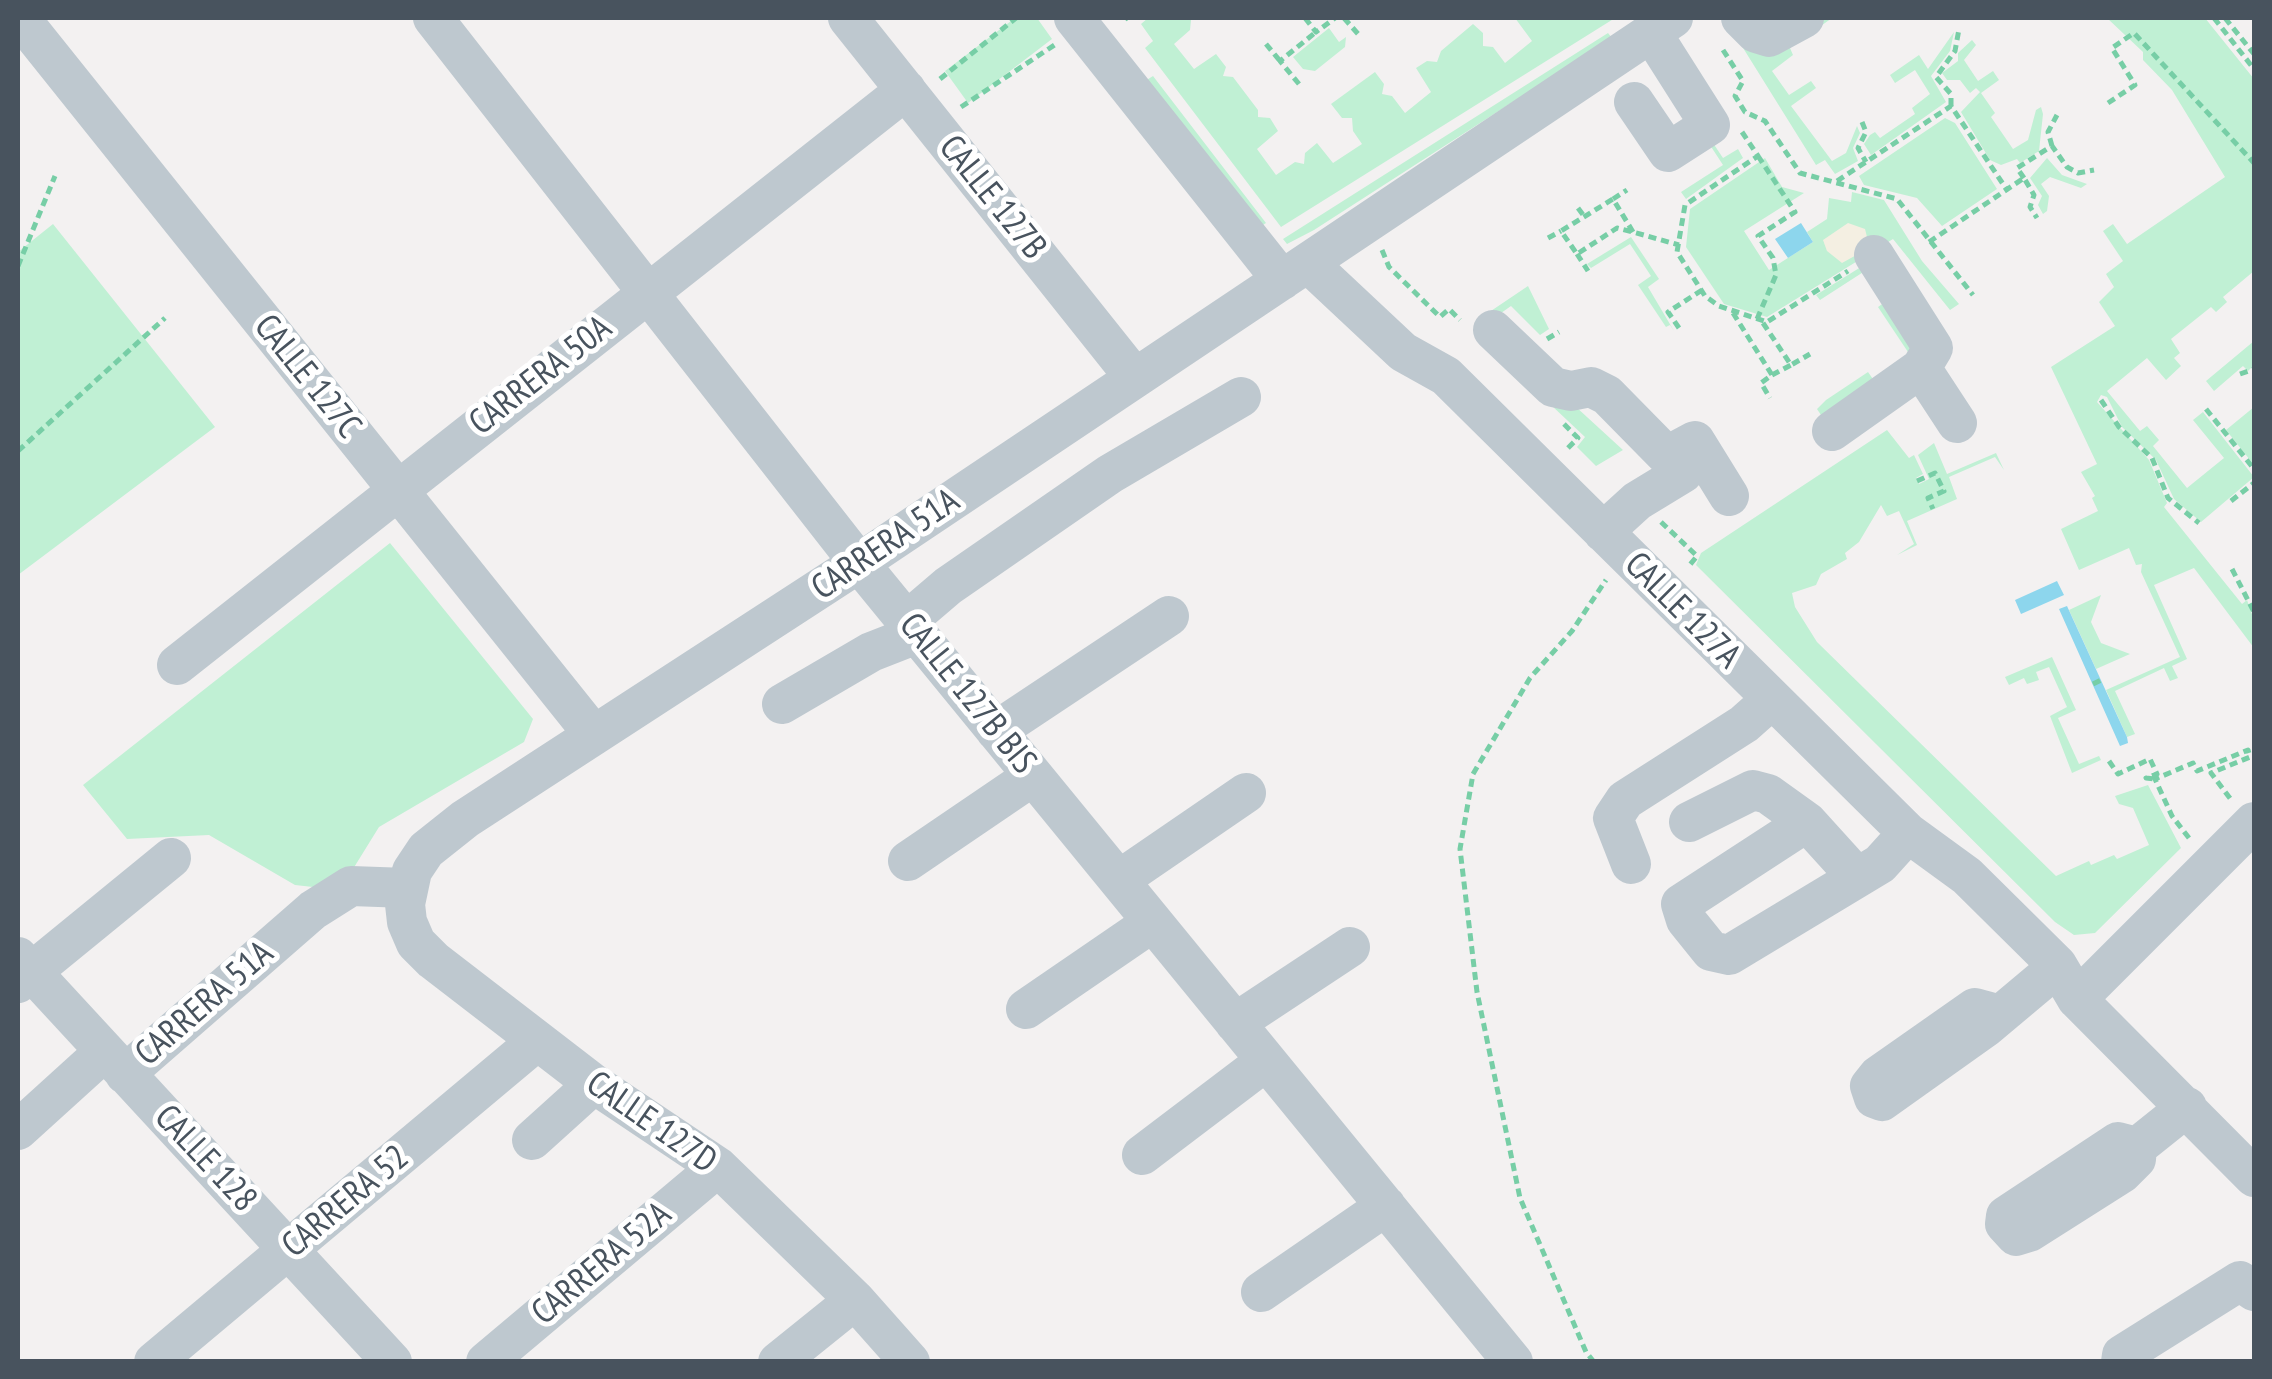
<!DOCTYPE html>
<style>
body{margin:0}
#map{position:relative;width:2272px;height:1379px;overflow:hidden;background:#f3f1f1;font-family:"PT Sans Narrow",sans-serif}
canvas{display:block}
.frame{position:absolute;inset:0;border:20px solid #48535e;pointer-events:none}
</style>
<div id="map">
<canvas width="2272" height="1379"></canvas>
<div class="frame"></div>
</div>
<script>
const g = document.querySelector('canvas').getContext('2d');
g.lineJoin = 'round';
function paint(path, color) { g.fillStyle = color; g.fill(path, 'evenodd'); }
const shape = rows => new Path2D(rows.map(r => 'M' + r).join(''));
function strokePath(path, color, width, dash) { g.strokeStyle = color; g.lineWidth = width; g.lineCap = dash ? 'butt' : 'round'; g.setLineDash(dash || []); g.stroke(path); }
function write(font, color, halo, rows, align = 'center') {
  g.font = font + ' "PT Sans Narrow",sans-serif'; g.lineWidth = 10; g.setLineDash([]); g.textBaseline = 'middle'; g.strokeStyle = halo; g.fillStyle = color; for (const [text, x, y, turn = 0] of rows) {
    g.save(); g.translate(x, y); g.rotate((+turn || 0) * Math.PI / 180); g.textAlign = isNaN(turn) ? turn : align; if (halo) g.strokeText(text, 0, 0); g.fillText(text, 0, 0); g.restore();
  }
}
paint(shape([
 [1015,18,1037,18,1052,39,968,103,945,71],
 [1148,18,1206,18,1191,20,1190,30,1174,44,1194,69,1216,54,1226,67,1223,76,1233,77,1258,110,1258,117,1270,118,1278,131,1257,149,1276,175,1295,162,1304,164,1305,153,1317,143,1333,163,1362,144,1353,131,1352,118,1342,118,1331,104,1375,72,1384,84,1382,94,1392,96,1405,113,1431,92,1416,68,1427,61,1437,62,1441,51,1473,24,1483,33,1483,46,1493,47,1505,63,1532,41,1515,18,1615,18,1281,227,1145,48,1153,41,1141,24],
 [1832,18,1790,48,1793,55,1772,71,1789,95,1811,81,1816,88,1791,106,1832,161,1846,153,1857,126,1860,133,1853,148,1858,161,1835,174,1825,160,1816,165,1725,19],
 [2107,18,2205,18,2254,79,2254,271,2223,297,2227,302,2216,312,2211,307,2171,339,2180,353,2174,358,2181,366,2166,380,2147,358,2107,391,2140,431,2147,426,2159,440,2153,446,2187,488,2224,458,2193,420,2203,412,2254,477,2201,522,2174,499,2156,460,2122,427,2107,397,2101,395,2097,402,2149,460,2167,503,2164,507,2242,604,2247,600,2254,620,2254,648,2194,568,2154,585,2187,659,2172,666,2178,678,2170,681,2164,668,2115,691,2135,734,2127,737,2106,690,2180,657,2141,572,2142,564,2136,565,2129,548,2079,570,2061,529,2098,511,2092,498,2095,496,2081,472,2097,464,2051,367,2115,326,2099,302,2114,287,2106,274,2123,261,2103,231,2113,224,2127,244,2225,177,2172,90,2143,60,2143,52],
 [1329,28,1339,42,1346,37,1345,47,1315,71,1303,69,1293,57],
 [1954,32,1950,51,1931,76,1946,102,1871,155,1864,144,1870,135,1875,132,1880,138,1915,114,1912,108,1930,94,1915,70,1895,83,1890,75,1919,55,1928,69],
 [1608,33,1612,38,1314,230,1287,244,1283,239],
 [1972,40,1976,45,1964,60,1978,81,1993,71,1999,80,1981,93,1995,113,1991,117,2013,149,2028,140,2036,110,2041,107,2043,114,2039,151,2020,163,2017,159,2001,165,1990,160,1961,112,1980,92,1976,88,1970,93,1960,80,1947,80,1942,73,1958,61,1958,53],
 [1153,76,1266,223,1258,228,1145,81],
 [1945,118,1955,123,1997,189,1942,226,1917,198,1864,185,1859,176],
 [1711,140,1723,158,1738,149,1743,158,1686,199,1681,192,1723,165,1708,142],
 [1765,158,1782,187,1804,193,1744,231,1769,270,1813,242,1807,232,1827,219,1829,198,1851,202,1852,192,1884,200,1922,261,1959,304,1950,310,1893,239,1767,317,1724,304,1686,247,1690,209],
 [2047,158,2062,175,2087,184,2081,188,2050,177,2041,184,2049,196,2047,211,2043,214,2038,205,2042,196,2030,178],
 [53,224,215,427,18,575,18,252],
 [1631,237,1659,279,1648,287,1674,331,1670,325,1666,327,1638,285,1651,276,1630,244,1591,268,1587,264],
 [1864,265,1869,265,1919,344,1917,358,1823,418,1817,409,1826,400,1868,372,1875,382,1912,358,1878,307,1888,300,1868,269,1820,300,1816,295],
 [1528,286,1549,329,1540,335,1511,306,1494,318,1482,317],
 [2254,341,2254,365,2248,371,2243,366,2214,391,2206,381],
 [1551,405,1575,406,1623,450,1596,466,1577,447,1585,437],
 [2254,407,2254,465,2226,430],
 [1887,430,1909,458,1914,455,1923,474,1916,478,1919,484,1929,479,1918,455,1934,443,1947,474,1996,453,2004,470,1995,457,1949,477,1957,499,1907,521,1917,545,1897,555,1914,544,1899,511,1887,516,1881,505,1859,542,1845,553,1847,559,1821,574,1816,585,1792,593,1795,607,1817,642,2056,876,2089,861,2091,865,2114,855,2117,859,2149,845,2133,808,2119,804,2115,796,2148,785,2181,848,2095,933,2074,935,2055,922,1696,565,1701,553],
 [390,543,533,719,524,742,379,827,340,890,295,885,209,835,127,839,83,785],
 [2101,595,2091,622,2101,643,2130,654,2096,669,2069,610],
 [2052,657,2076,710,2058,718,2079,764,2099,756,2101,760,2072,773,2050,716,2067,707,2049,667,2036,672,2039,680,2027,684,2024,678,2009,685,2005,677]
]), '#c0f0d4');
paint(shape([
 [1848,223,1865,229,1867,237,1860,253,1842,263,1827,251,1823,240]
]), '#f4efe2');
paint(shape([
 [1801,223,1813,242,1788,258,1775,239],
 [2057,581,2064,595,2021,614,2015,600],
 [2067,606,2127,737,2128,743,2120,746,2059,609]
]), '#8dd6ed');
strokePath(shape([
 [1305,18,1316,32,1335,18],
 [1344,18,1359,35],
 [2214,18,2254,69],
 [2225,18,2254,54],
 [1125,19,1127,18],
 [1266,44,1280,61],
 [1723,50,1743,81,1735,96,1745,112,1765,121,1800,173,1897,199,1973,295],
 [940,79,1016,18],
 [1299,84,1280,61,1316,32],
 [2108,103,2135,85,2112,48,2134,33,2254,163],
 [1951,106,1951,94,1936,77,1955,51,1959,29],
 [961,107,1056,44],
 [1862,122,1866,132,1858,148,1866,162],
 [1742,132,1758,156,1685,205,1677,252,1705,296,1719,306,1767,322,1848,271],
 [2052,146,2048,132,2057,115],
 [2024,178,2017,168,2052,146,2067,167,2078,173,2094,170],
 [1837,181,1951,106,2007,190],
 [1613,199,1627,190],
 [1578,208,1584,216],
 [1633,232,1613,199,1561,231,1577,254,1617,228,1633,232,1679,245],
 [1548,238,1561,231],
 [1929,242,2024,178,2034,195,2030,207,2037,218],
 [1382,250,1389,267,1440,317,1449,309,1460,320],
 [1577,254,1588,271],
 [18,266,55,176],
 [1733,313,1772,375,1761,383,1770,398],
 [1757,319,1776,275,1773,258,1758,236,1795,212,1758,156],
 [1763,323,1791,365,1810,354],
 [1679,328,1668,312,1702,290],
 [1547,339,1559,332],
 [2240,374,2254,369],
 [1772,375,1791,365],
 [2101,400,2119,427,2152,458,2168,498,2199,523],
 [2206,409,2254,469],
 [1564,424,1578,438,1568,448],
 [18,451,165,318],
 [1917,481,1935,473,1944,491,1928,498,1933,509],
 [2231,501,2254,483],
 [1661,522,1697,556,1689,566],
 [2232,569,2254,612],
 [2093,684,2101,680],
 [2109,761,2118,774,2150,759,2157,774,2146,778,2155,779],
 [2189,838,2172,816,2155,779,2193,763,2197,771,2248,750,2250,757,2211,773,2232,801],
 [1594,1362,1586,1352,1520,1198,1477,992,1460,849,1473,774,1530,678,1572,631,1606,580]
]), '#77cea6', 5, [8, 5]);
strokePath(shape([
 [20,18,594,735],
 [433,18,859,563,1513,1362],
 [848,18,1135,378],
 [1074,18,1282,280],
 [1741,18,1756,33,1769,37,1804,18],
 [1634,102,1668,152,1710,125,1651,32],
 [1308,263,1403,352,1446,376,1908,833,1967,876,2057,965,2077,999,2254,1177],
 [1493,330,1553,387,1571,391,1591,387,1607,395,1667,456,1695,441,1729,496],
 [1921,368,1957,423],
 [1832,431,1921,368,1933,348,1874,255],
 [1603,532,1637,501,1683,473],
 [907,621,948,586,1110,474,1241,397],
 [177,665,906,90],
 [782,704,871,652,917,634],
 [996,731,1169,616],
 [1689,822,1753,790,1768,794,1807,822,1855,875],
 [1807,822,1681,904,1686,920,1711,951,1729,955,1880,864,1908,833],
 [908,861,1033,776],
 [1631,864,1613,818,1625,800,1744,724,1771,700],
 [1119,880,1246,793],
 [18,957,392,1362],
 [18,983,171,858],
 [2077,999,2254,822],
 [1026,1009,1153,922],
 [1997,1014,1975,1008,1878,1076,1870,1086,1874,1098,1882,1101,1986,1027,2042,980],
 [1235,1023,1350,947],
 [125,1074,313,910,351,886,407,888],
 [18,1130,104,1052],
 [532,1140,594,1084],
 [2137,1147,2118,1142,2006,1216,2005,1224,2016,1236,2029,1232,2122,1173,2136,1159,2137,1147,2187,1107],
 [1142,1155,1266,1061],
 [1261,1292,1386,1206],
 [154,1362,537,1041],
 [486,1362,718,1167],
 [778,1362,855,1300],
 [910,1362,855,1300,718,1167,594,1084,433,960,416,943,407,922,405,904,412,871,426,850,465,819,859,563,1673,18],
 [2121,1362,2122,1355,2240,1281,2254,1291]
]), '#bec8cf', 40);
write('35px', '#48535e', '#fff', [
 ["CALLE 127B",992,198,51],
 ["CARRERA 50A",541,376,-38],
 ["CALLE 127C",307,377,51],
 ["CARRERA 51A",886,545,-34],
 ["CALLE 127A",1682,611,45],
 ["CALLE 127B BIS",967,694,51],
 ["CARRERA 51A",205,1004,-41],
 ["CALLE 127D",651,1123,35],
 ["CALLE 128",205,1159,47],
 ["CARRERA 52",346,1202,-40],
 ["CARRERA 52A",602,1264,-40]
]);
</script>
